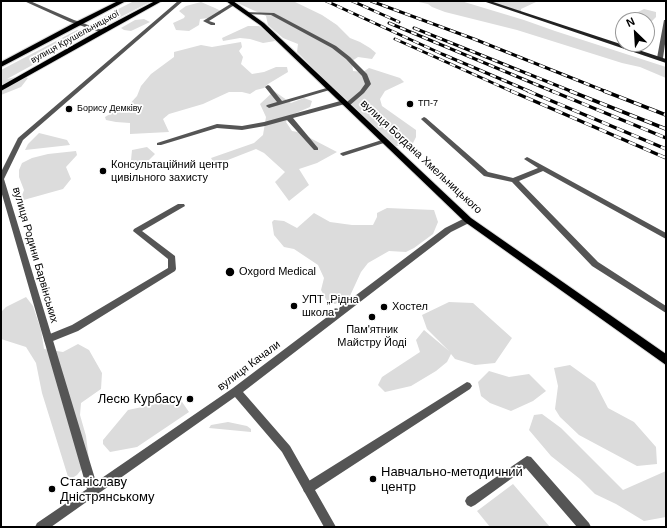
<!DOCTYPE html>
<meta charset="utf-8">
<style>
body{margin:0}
#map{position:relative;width:667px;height:528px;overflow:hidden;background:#fff;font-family:Helvetica,sans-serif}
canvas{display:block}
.frame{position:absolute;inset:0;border:2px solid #000;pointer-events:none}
.north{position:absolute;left:615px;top:12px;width:40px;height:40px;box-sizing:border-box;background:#fff;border:1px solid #999;border-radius:50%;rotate:335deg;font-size:11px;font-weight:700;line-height:16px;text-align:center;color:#000}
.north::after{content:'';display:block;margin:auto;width:14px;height:18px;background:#000;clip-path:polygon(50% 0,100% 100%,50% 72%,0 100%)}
</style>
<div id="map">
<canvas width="667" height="528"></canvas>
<div class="frame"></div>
<div class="north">N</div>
</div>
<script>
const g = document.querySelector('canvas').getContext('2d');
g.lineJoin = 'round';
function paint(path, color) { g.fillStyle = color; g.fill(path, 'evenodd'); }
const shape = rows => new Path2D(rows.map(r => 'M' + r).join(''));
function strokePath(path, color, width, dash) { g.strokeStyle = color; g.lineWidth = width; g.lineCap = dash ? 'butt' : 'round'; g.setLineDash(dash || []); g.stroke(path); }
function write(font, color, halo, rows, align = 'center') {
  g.font = font + ' Helvetica,sans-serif'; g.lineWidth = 3.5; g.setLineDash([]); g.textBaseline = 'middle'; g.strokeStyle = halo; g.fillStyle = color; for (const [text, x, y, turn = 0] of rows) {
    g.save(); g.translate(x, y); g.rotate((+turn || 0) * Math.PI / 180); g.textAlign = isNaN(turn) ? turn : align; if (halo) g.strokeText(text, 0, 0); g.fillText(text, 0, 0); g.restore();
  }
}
paint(shape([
 [134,1,152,1,107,24,95,21],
 [233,1,293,1,322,15,337,25,350,38,360,42,370,48,376,53,372,59,358,57,352,61,353,71,363,72,369,68,400,78,404,82,385,91,380,99,382,106,416,130,416,137,412,145,395,146,344,97,330,92,321,76,297,52,298,44,283,38,268,25,266,16],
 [414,1,461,1,524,20,555,31,666,67,666,78,640,67,622,63,517,30,445,12,432,7,428,4],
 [484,1,535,1,536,2,521,9,521,12],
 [201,2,215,8,221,11,221,14,209,18,200,19,199,25,189,31,176,30,173,23,184,18,185,16,179,11,186,6],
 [644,9,656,12,656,17,647,26,647,20,628,20,628,17],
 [144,19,150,22,131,31,124,30,121,28,135,20],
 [248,26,259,26,273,36,275,41,263,43,250,39,240,38,223,41,222,38],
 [77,30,89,34,7,79,16,77,28,78,21,87,1,95,1,70],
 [241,42,242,47,239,51,243,57,241,64,252,74,264,72,276,67,287,67,288,72,268,84,264,88,256,90,250,94,242,92,229,92,203,104,169,114,163,119,169,132,130,134,130,123,116,122,106,120,105,117,110,114,127,107,137,96,141,86,151,74,174,57,174,52,201,45,212,47],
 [274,91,291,103,304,98,312,101,310,107,289,116,286,122,292,131,303,133,312,139,337,152,317,163,299,169,309,185,289,201,275,182,285,172,264,153,256,149,215,165,211,158,254,143,263,135,266,117,260,104],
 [39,133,67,140,70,145,25,150,28,144],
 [147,147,155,154,149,160,139,163,131,160,132,150],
 [76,151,77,155,66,167,71,179,63,189,20,201,24,190,19,177,19,170,22,163,32,158,48,154],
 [387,208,434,210,438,222,433,234,414,248,406,252,389,251,368,263,361,272,349,298,335,304,327,301,321,290,324,278,318,265,294,249,284,247,274,235,272,222,274,220,284,221,297,228,314,213,330,222,352,225,373,225,377,217,377,213],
 [26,297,33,306,41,330,44,349,63,352,78,344,89,350,102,373,101,389,81,403,80,415,86,436,89,460,77,475,69,480,42,393,36,363,26,347,1,339,1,312,6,307],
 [449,302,473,303,512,338,495,363,475,365,455,359,451,354,447,362,436,371,411,386,385,392,378,385,382,377,420,352,416,340,424,330,449,351,427,329,422,315],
 [570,365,595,383,608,408,634,422,656,447,657,464,637,466,579,435,560,417,555,409,558,386,554,368],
 [489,371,509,377,529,374,546,391,533,401,511,411,490,403,481,396,478,382],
 [180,399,189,412,137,447,110,452,103,444,103,440,128,410],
 [542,414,561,428,623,490,666,471,666,517,644,521,616,504,595,494,580,479,551,456,529,430,534,415],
 [228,422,247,426,251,429,251,432,209,428,211,425],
 [513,484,550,527,490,527,477,511]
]), '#dcdcdc');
const primary = shape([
 [118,1,126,1,1,67,1,62,76,22,118,1],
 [155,1,162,1,1,91,1,86,100,30,155,1],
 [226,1,233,1,264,23,471,218,666,354,666,365,465,222,260,25,226,1]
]);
strokePath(primary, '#dbdbdb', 2);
paint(shape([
 [232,3,236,4,209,21,215,23,215,25,211,25,203,21,232,3],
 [245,12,274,13,336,46,350,57,367,74,371,84,364,93,349,106,345,106,345,104,293,118,318,148,318,150,314,150,287,120,265,126,242,130,217,128,161,145,157,145,157,143,217,124,242,126,264,122,344,100,347,102,360,91,365,84,362,76,346,59,332,48,271,15,247,14,245,14,245,12],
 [268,85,270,86,282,101,330,87,333,89,269,108,266,106,267,105,277,102,265,87,268,85],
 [424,117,426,118,488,172,513,178,538,168,524,159,527,157,529,158,666,233,666,239,543,171,519,181,598,262,666,306,666,313,592,266,512,182,484,176,422,120,421,119,424,117],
 [385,139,388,141,387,142,343,156,340,154,341,153,385,139],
 [178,204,184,204,185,206,142,231,175,256,176,269,175,271,78,331,48,343,45,342,44,339,45,336,72,325,168,268,168,259,133,231,134,229,178,204],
 [467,382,470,383,472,386,470,389,312,492,308,493,304,492,303,488,304,484,467,382],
 [527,456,531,457,589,523,591,527,577,527,526,468,475,505,471,507,467,505,465,501,467,497,527,456]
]), '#555');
paint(shape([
 [24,1,30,1,74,20,105,31,100,32,70,22,24,1],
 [178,1,183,1,23,140,4,179,96,482,233,388,445,228,465,218,468,217,472,220,471,222,451,232,243,392,290,446,336,527,324,527,282,452,235,397,51,527,35,527,37,523,87,489,1,191,1,172,18,138,178,1],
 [664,20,666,20,666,37,663,58,660,60,657,58,664,20]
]), '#555');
paint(shape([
 [483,1,490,1,666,59,666,63,483,1]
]), '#222');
paint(primary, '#000');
const railFar1 = shape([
 [326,1,442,54,531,92],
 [352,1,399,22],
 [371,1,474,39,607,92],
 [389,23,554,92],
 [414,28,573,92],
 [395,39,513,92]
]);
const rail = shape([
 [511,91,666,158],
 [528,91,666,149],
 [552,91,666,138],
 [570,91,666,129],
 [604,91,666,115]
]);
strokePath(railFar1, '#000', 3);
strokePath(rail, '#000', 3.5);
strokePath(railFar1, '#fff', 2, [6]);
strokePath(rail, '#fff', 2.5, [8]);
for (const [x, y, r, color] of [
 [410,104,4,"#000"],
 [69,109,4,"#000"],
 [103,171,4,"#000"],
 [230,272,5,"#000"],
 [294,306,4,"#000"],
 [384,307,4,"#000"],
 [372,317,4,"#000"],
 [190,399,4,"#000"],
 [373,479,4,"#000"],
 [52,489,4,"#000"]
]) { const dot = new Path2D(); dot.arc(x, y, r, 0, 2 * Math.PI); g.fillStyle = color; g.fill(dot); strokePath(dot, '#fff', 1.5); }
write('9px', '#000', '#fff', [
 ["вулиця Крушельницької",75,37,-29]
]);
write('9px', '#000', '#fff', [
 ["ТП-7",418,104],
 ["Борису Демківу",77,109]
], 'left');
write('11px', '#000', '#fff', [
 ["вулиця Богдана Хмельницького",421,157,43],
 ["вулиця Родини Барвінських",35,255,74],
 ["вулиця Качали",249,366,-37]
]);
write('11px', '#000', '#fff', [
 ["Консультаційний центр",111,165],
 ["цивільного захисту",111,178],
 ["Oxgord Medical",239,272],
 ["УПТ „Рідна",302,300],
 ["школа“",302,313],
 ["Хостел",392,307],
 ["Пам'ятник",372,330,"center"],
 ["Майстру Йоді",372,343,"center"]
], 'left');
write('13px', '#000', '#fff', [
 ["Лесю Курбасу",182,399,"right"],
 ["Навчально-методичний",381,472],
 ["центр",381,487],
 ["Станіславу",60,482],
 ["Дністрянському",60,497]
], 'left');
</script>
